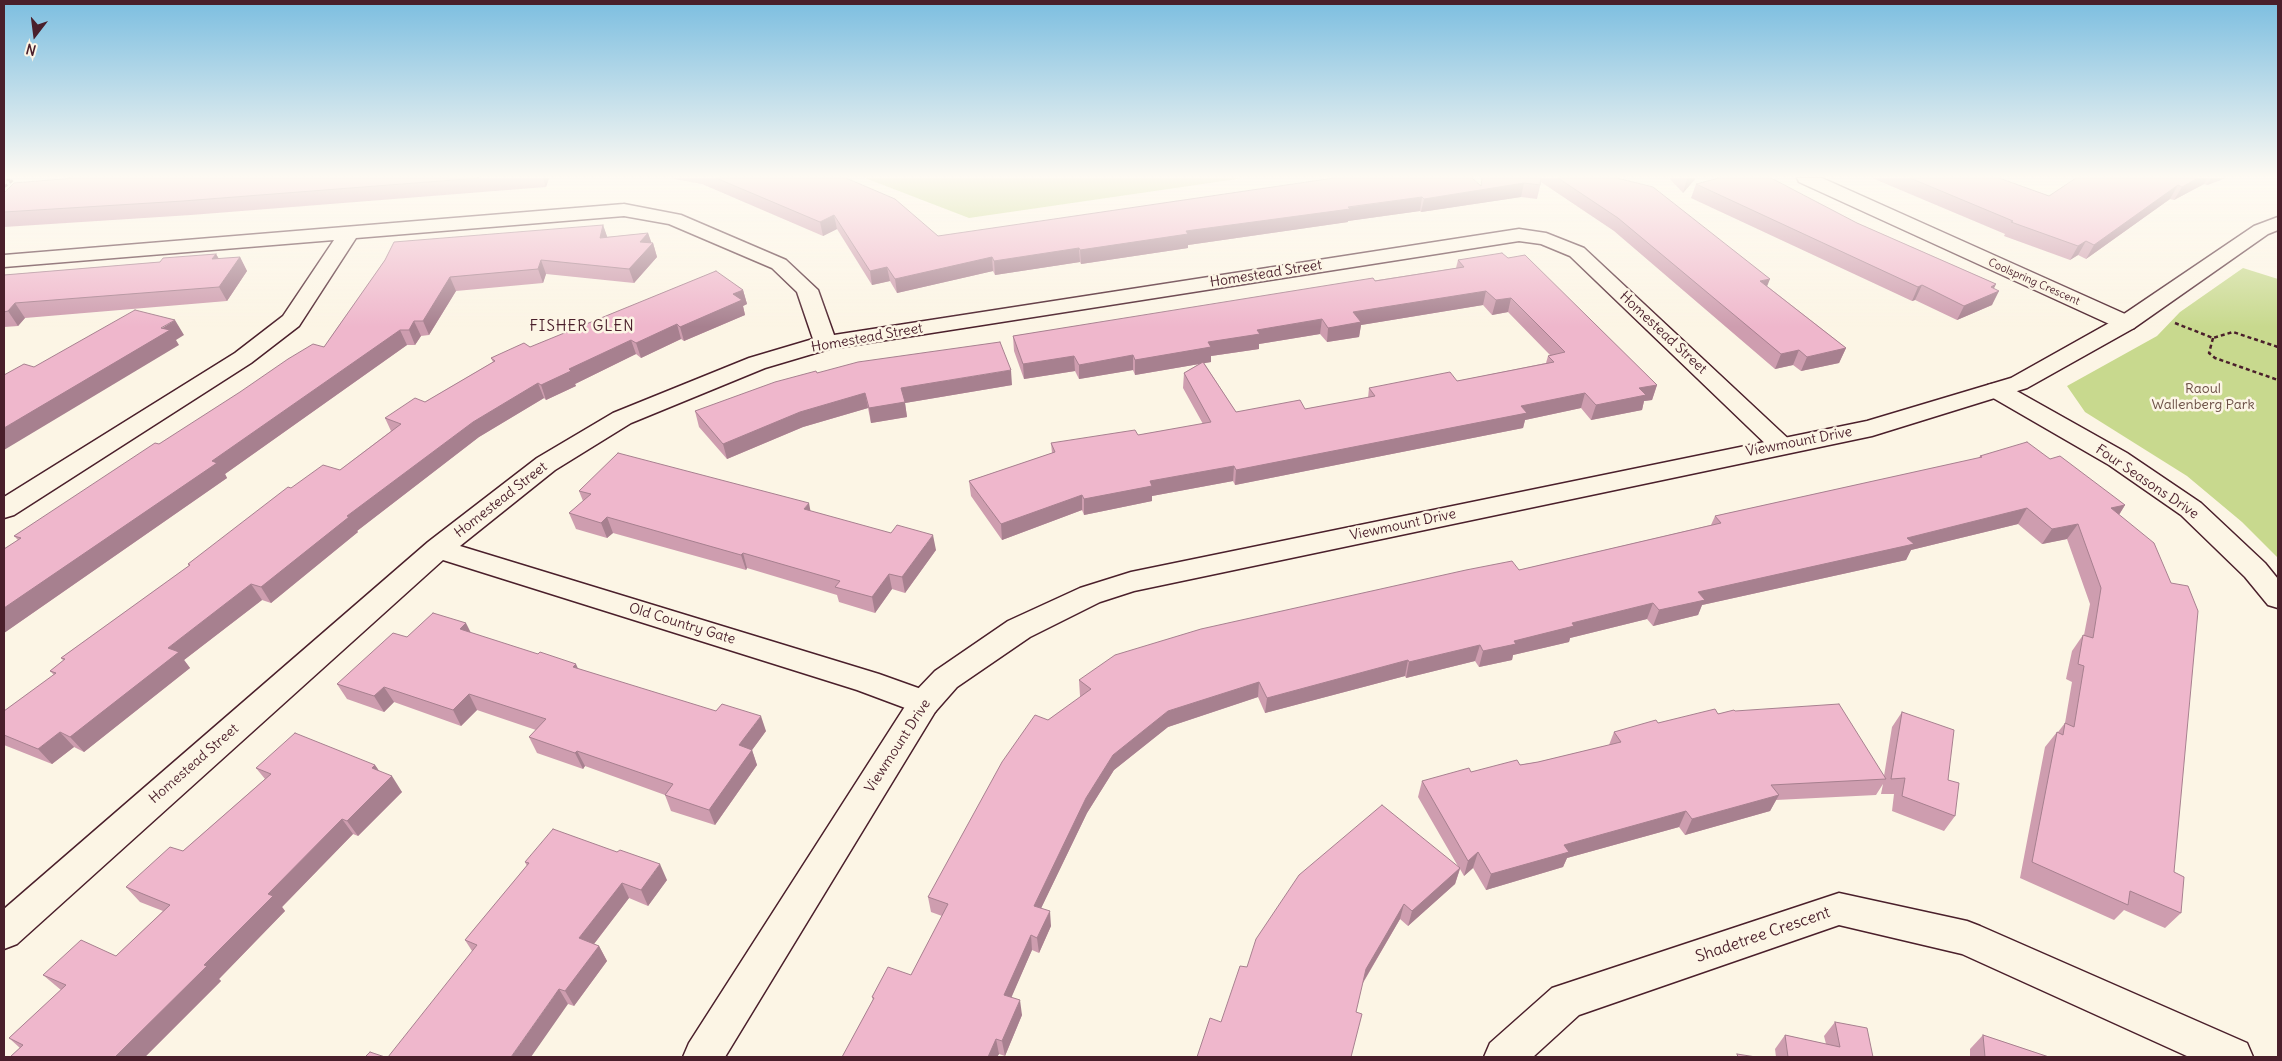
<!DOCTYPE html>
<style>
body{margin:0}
#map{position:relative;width:2282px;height:1061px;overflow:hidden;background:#fcf5e5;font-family:Delius,sans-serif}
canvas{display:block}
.frame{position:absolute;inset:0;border:5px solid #4a1f2b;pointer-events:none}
.north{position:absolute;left:10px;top:10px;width:50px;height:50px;-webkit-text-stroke:4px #fcf5e5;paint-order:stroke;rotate:195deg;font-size:14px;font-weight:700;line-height:20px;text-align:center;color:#4a1f2b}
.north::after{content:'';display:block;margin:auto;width:18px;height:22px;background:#4a1f2b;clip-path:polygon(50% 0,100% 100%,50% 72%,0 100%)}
</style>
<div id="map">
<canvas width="2282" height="1061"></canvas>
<div class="frame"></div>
<div class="north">N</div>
</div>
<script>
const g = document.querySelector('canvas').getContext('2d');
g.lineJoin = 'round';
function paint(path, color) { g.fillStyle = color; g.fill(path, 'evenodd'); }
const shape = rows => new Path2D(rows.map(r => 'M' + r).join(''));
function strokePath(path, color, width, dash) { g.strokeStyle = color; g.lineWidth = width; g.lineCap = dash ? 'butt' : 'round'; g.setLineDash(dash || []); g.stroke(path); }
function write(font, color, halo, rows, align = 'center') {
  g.font = font + ' Delius,sans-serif'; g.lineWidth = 5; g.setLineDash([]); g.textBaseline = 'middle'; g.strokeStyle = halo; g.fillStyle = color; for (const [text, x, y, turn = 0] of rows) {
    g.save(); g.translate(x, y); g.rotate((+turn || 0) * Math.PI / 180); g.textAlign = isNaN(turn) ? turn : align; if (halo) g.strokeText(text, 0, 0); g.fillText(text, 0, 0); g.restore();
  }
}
paint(shape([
 [865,178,1244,178,969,218],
 [2243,268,2278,279,2278,558,2242,522,2187,476,2085,412,2067,386,2157,336,2180,312]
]), '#c8d98e');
const minor = shape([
 [1797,178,1822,178,2134,318,2137,323,2134,328,2126,330,2118,328,1799,182,1797,178],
 [624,204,681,215,786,260,818,290,834,335,1519,229,1546,233,1584,248,1795,445,1791,451,1782,453,1773,451,1570,256,1541,244,1519,241,829,349,765,368,631,423,555,470,460,546,879,674,935,694,940,703,935,712,924,715,857,690,443,560,17,944,4,949,4,909,428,542,537,458,613,413,749,358,813,339,797,292,772,268,669,224,624,216,356,238,299,326,251,363,14,515,4,518,4,497,235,353,283,316,334,240,4,267,4,255,624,204],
 [1997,383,2006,385,2127,453,2201,503,2265,563,2278,579,2278,608,2268,605,2245,577,2181,515,2109,465,1988,395,1985,390,1988,385,1997,383],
 [1839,893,1967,921,1980,926,2247,1043,2253,1057,2189,1057,1962,954,1839,925,1579,1015,1533,1057,1484,1057,1490,1043,1552,988,1839,893]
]);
const tertiary = shape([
 [2278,217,2278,230,2268,234,2134,328,2027,388,1872,436,1134,591,1100,602,1030,637,957,687,935,712,725,1057,683,1057,689,1043,913,694,935,671,1008,621,1080,588,1131,572,1867,421,2011,378,2118,318,2254,226,2278,217]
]);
strokePath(minor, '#4a1f2b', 3);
strokePath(tertiary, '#4a1f2b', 3);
strokePath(shape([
 [4,187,13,180,6,180],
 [2175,323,2213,338,2233,332,2278,347],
 [2213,338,2209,353,2215,358,2278,380]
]), '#4a1f2b', 2.5, [4, 3]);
paint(minor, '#fcf5e5');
paint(tertiary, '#fcf5e5');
paint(shape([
 [74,178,549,178,546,187,191,215,4,227,4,193],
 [669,178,846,178,938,236,1481,186,1482,178,1617,178,1767,286,1846,348,1839,363,1801,371,1793,365,1775,369,1614,231,1541,182,1537,199,1521,197,1421,212,1420,211,1348,221,1348,222,1188,245,1188,248,1081,264,1080,262,995,275,993,271,897,293,890,281,872,285,837,229,823,236,702,184],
 [1669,178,1696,178,1683,193],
 [1872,178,1999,178,2049,196,2076,178,2226,178,2207,185,2204,184,2174,200,2170,199,2086,259,2078,255,2070,260,2004,236,2005,234],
 [1696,184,1857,223,1996,284,1994,288,1992,305,1957,320,1915,300,1912,301,1691,198],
 [603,225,607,237,648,233,651,243,653,243,657,257,634,283,546,274,543,283,456,291,429,335,421,336,415,345,407,345,225,474,227,478,4,633,4,549,18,540,14,536,159,444,324,347,385,260],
 [216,254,219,259,240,257,247,271,227,301,25,318,18,326,4,327,4,275,160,262],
 [1508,258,1657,385,1652,400,1644,401,1642,410,1591,420,1581,408,1525,420,1523,428,1235,485,1233,481,1152,496,1152,501,1084,515,1082,510,1002,540,971,496,969,481,1052,453,1051,443,1138,435,1203,424,1183,388,1184,373,1199,364,1135,375,1133,370,1079,379,1075,371,1024,379,1014,351,1013,336,1456,268,1458,260],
 [1483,305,1492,315,1508,312,1550,355,1548,356,1546,363,1457,381,1369,388,1368,398,1305,409,1236,412,1204,363,1211,362,1211,356,1259,349,1259,344,1320,334,1327,342,1359,337,1361,325],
 [743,290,747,304,743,306,745,315,684,341,681,339,641,358,636,354,575,384,576,386,546,400,544,398,479,437,357,531,358,532,271,603,262,600,184,660,190,668,84,752,74,747,52,764,4,745,4,711,54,675,50,671,64,661,61,658,189,566,188,564,291,488,340,470,391,431,385,418,425,402,493,362,491,358],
 [817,373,1012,385,905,403,907,417,871,423,868,408,803,427,727,459,699,427,695,411],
 [1980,456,2050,459,2125,505,2119,515,2174,872,2181,913,2165,928,2124,910,2114,920,2020,878,2045,747,2057,732,2058,732,2065,723,2072,682,2066,679,2072,651,2083,635,2084,635,2090,604,2067,539,2042,544,2018,524,1911,550,1906,560,1702,605,1698,615,1653,626,1647,619,1570,638,1569,642,1513,655,1512,660,1479,667,1475,661,1406,678,1405,676,1265,713,1258,697,1168,727,1114,770,1087,813,1041,908,1051,926,1039,953,1032,950,1011,997,1022,1015,1005,1056,999,1054,997,1057,842,1057,873,1000,872,997,911,975,942,916,931,912,928,897,1048,720,1081,697,1080,696,1079,680,1519,570,1711,525,1715,516,1979,458],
 [579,491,811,511,936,550,905,593,892,589,875,613,839,602,837,595,747,568,746,570,613,533,607,538,576,529,569,513,583,501],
 [471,633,766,731,752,750,757,765,715,825,671,811,665,795,585,766,583,769,537,753,529,737,536,730,477,710,461,726,394,702,384,712,347,699,337,684,407,637],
 [1735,711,1884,776,1892,727,1902,712,1948,780,1955,816,1944,831,1892,811,1894,794,1881,794,1883,784,1876,795,1776,800,1770,811,1685,835,1679,827,1567,858,1563,867,1486,890,1473,868,1464,876,1460,869,1455,884,1408,926,1400,919,1363,983,1221,1022,1459,868,1418,797,1422,781,1471,772,1538,762,1609,745,1614,732,1658,723],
 [375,765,379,771,402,792,358,836,353,834,282,907,285,911,219,979,221,981,145,1057,10,1057,20,1048,9,1038,61,990,43,975,116,956,163,911,140,902,126,887,183,851,265,779,256,768],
 [525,862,667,880,648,906,629,898,594,944,599,946,607,961,574,1006,568,1004,472,951,465,940,527,866],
 [1835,1022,1873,1057,1776,1057,1775,1049,1785,1035,1826,1044,1824,1036],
 [1983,1035,2049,1057,1970,1057,1970,1049]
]), '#ce9daf');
paint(shape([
 [543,178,549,178,546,187],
 [1688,178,1696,178,1683,193,1687,179],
 [2198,178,2207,178,2204,184,2174,200,2182,187],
 [2211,178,2226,178,2207,185],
 [1524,183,1521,197,1421,212,1424,199],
 [2178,185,2170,199,2086,259,2094,245],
 [1422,197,1420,211,1348,221,1348,222,1188,245,1188,248,1081,264,1080,250,1186,231],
 [834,215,837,229,823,236,820,222],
 [603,225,608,239,600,238],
 [648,233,652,244,653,243,657,257,634,283,629,269,640,242],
 [2086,241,2078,255,2070,260,2078,246],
 [1079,248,1080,262,995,275,994,261],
 [216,254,224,268,212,259],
 [240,257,247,271,227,301,219,287],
 [992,257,993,271,897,293,895,279],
 [541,260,546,274,543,283,538,269],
 [887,267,890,281,872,285,870,271],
 [450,277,456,291,429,335,423,321],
 [1770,279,1764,294,1760,281],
 [1996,284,1991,294,1999,291,1992,305,1957,320,1964,306,1991,287],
 [1922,285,1915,300,1912,301,1918,287],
 [743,290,747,304,743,306,745,315,684,341,680,327,733,294],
 [1486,291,1483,305,1361,325,1359,337,1327,342,1328,328,1353,312],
 [1511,298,1508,312,1492,315,1496,300],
 [15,303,25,318,18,326,8,311],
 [1322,319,1320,334,1259,344,1259,349,1211,356,1211,362,1135,375,1135,360,1257,330],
 [175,320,184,335,176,340,179,345,4,450,4,428],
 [414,321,421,336,415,345,409,330],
 [677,324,681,339,641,358,636,343],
 [400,330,407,345,225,474,227,478,4,633,4,608,212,461],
 [631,340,636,354,575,384,576,386,546,400,541,385,569,369],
 [1846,348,1839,363,1801,371,1807,357],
 [1799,350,1793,365,1775,369,1781,354],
 [1133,355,1133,370,1079,379,1079,365],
 [1074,356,1075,371,1024,379,1023,364],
 [1011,370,1012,385,905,403,907,417,871,423,869,408,901,388],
 [538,383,544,398,479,437,357,531,358,532,271,603,261,587,347,516,473,422],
 [1657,385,1652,400,1644,401,1642,410,1591,420,1596,405,1639,388],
 [865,393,868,408,803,427,727,459,723,444,800,412],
 [1585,393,1581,408,1525,420,1523,428,1235,485,1236,470,1521,406],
 [1234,466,1233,481,1152,496,1152,501,1084,515,1084,499,1150,481],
 [1082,495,1082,510,1002,540,1001,524],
 [809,503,812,519,804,509],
 [2125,505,2115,521,2111,508],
 [2027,508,2018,524,1911,550,1906,560,1702,605,1698,615,1653,626,1659,610,1698,592,1907,538],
 [607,517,613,533,607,538,601,523],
 [2078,524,2067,539,2042,544,2052,529],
 [933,535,936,550,905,593,902,577],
 [743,553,747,568,746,570,741,555],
 [889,574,892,589,875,613,872,597],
 [251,584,262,600,184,660,190,668,84,752,70,737,168,648],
 [1653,603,1647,619,1570,638,1569,642,1513,655,1512,660,1479,667,1483,651,1514,641,1572,623],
 [466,623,474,639,460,629],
 [1480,645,1475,661,1406,678,1409,662],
 [1408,660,1405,676,1265,713,1267,698],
 [576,664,583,680,573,667],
 [1259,682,1258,697,1168,727,1114,770,1087,813,1035,921,1034,906,1086,798,1113,755,1168,711],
 [384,687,394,702,384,712,374,696],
 [469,694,477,710,461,726,453,710],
 [761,716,766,731,752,750,757,765,715,825,709,810,739,745],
 [60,732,74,747,52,764,38,749],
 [577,751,585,766,583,769,575,753],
 [375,765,386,781,372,768],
 [392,776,402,792,358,836,347,821],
 [1779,795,1770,811,1685,835,1692,819],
 [1686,811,1679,827,1567,858,1563,867,1486,890,1491,874,1564,845],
 [342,819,353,834,282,907,285,911,219,979,221,981,145,1057,115,1057,268,894],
 [1478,852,1473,868,1464,876,1468,861],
 [660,864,667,880,648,906,641,890],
 [1460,868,1455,884,1408,926,1412,911],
 [622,883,629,898,587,953,579,938],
 [1404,904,1400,919,1362,984,1366,969],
 [1050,911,1051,926,1039,953,1037,938],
 [1031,935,1032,950,1006,1010,1004,995],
 [599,946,607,961,574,1006,565,991],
 [559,989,568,1004,531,1057,511,1057],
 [1020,1000,1022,1015,1005,1056,1002,1041],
 [996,1039,999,1054,997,1057,988,1057]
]), '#a7808f');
const building = shape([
 [74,178,479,178,183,201,4,212,4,193,14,183,74,178],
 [716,178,846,178,895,199,938,236,1334,178,1472,178,1481,186,1482,178,1541,178,1540,185,1524,183,1424,199,1422,197,1348,207,1350,209,1186,231,1188,234,1080,250,1079,248,994,261,992,257,895,279,887,267,870,271,834,215,820,222,716,178],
 [1558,178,1617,178,1653,187,1770,279,1760,281,1846,348,1807,357,1799,350,1781,354,1618,218,1558,178],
 [1719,178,1771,178,1857,223,1996,284,1991,287,1999,291,1964,306,1922,285,1918,287,1696,184,1719,178],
 [1910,178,1999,178,2049,196,2076,178,2198,178,2182,187,2178,185,2094,245,2086,241,2078,246,2011,222,2013,221,1910,178],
 [603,225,600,238,648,233,640,242,653,243,629,269,541,260,538,269,450,277,423,321,414,321,409,330,400,330,212,461,217,463,4,608,4,549,21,538,14,536,155,443,159,444,240,392,288,359,313,344,324,347,385,260,394,242,603,225],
 [1502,253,1508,258,1525,255,1657,385,1639,388,1646,395,1596,405,1585,393,1521,406,1527,413,1236,470,1234,466,1150,481,1152,486,1084,499,1082,495,1001,524,969,481,1055,452,1051,443,1135,430,1138,435,1211,422,1184,373,1203,362,1236,412,1300,400,1305,409,1375,396,1369,388,1450,372,1457,381,1554,362,1548,356,1565,352,1511,298,1496,300,1486,291,1353,312,1361,322,1328,328,1322,319,1257,330,1260,334,1208,342,1211,347,1135,360,1133,355,1079,365,1074,356,1023,364,1013,336,1373,278,1375,281,1464,267,1458,260,1502,253],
 [216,254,212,259,240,257,219,287,15,303,8,311,4,312,4,275,160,262,163,258,216,254],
 [716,271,743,290,733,294,742,300,680,327,677,324,636,343,631,340,569,369,571,371,541,385,538,383,473,422,347,516,349,517,261,587,251,584,168,648,179,652,70,737,60,732,38,749,4,735,4,711,56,673,50,671,65,659,61,658,190,565,188,564,288,487,291,488,323,465,340,470,401,424,385,418,415,398,425,402,495,361,491,358,524,343,530,347,716,271],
 [135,310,175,320,161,328,170,330,4,428,4,375,24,364,34,367,135,310],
 [1000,342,1011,370,901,388,905,402,869,408,865,393,800,412,723,444,695,411,775,382,816,371,817,373,858,362,1000,342],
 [2027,442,2050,459,2060,456,2125,505,2111,508,2154,543,2171,583,2188,586,2198,611,2174,872,2184,877,2181,913,2130,891,2128,905,2032,862,2057,732,2063,735,2065,723,2074,727,2084,666,2078,664,2083,635,2093,638,2101,588,2078,524,2052,529,2027,508,1907,538,1914,544,1698,592,1705,600,1659,610,1653,603,1572,623,1574,626,1514,641,1516,644,1483,651,1480,645,1409,662,1408,660,1267,698,1259,682,1168,711,1113,755,1086,798,1034,906,1050,911,1037,938,1031,935,1004,995,1020,1000,1002,1041,996,1039,988,1057,842,1057,874,998,872,997,888,967,911,975,948,904,928,897,1002,762,1035,715,1048,720,1091,689,1079,680,1115,655,1201,629,1466,570,1512,561,1519,570,1721,523,1715,516,1982,457,1980,456,2027,442],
 [618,453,809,503,804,509,891,533,897,525,933,535,902,577,889,574,872,597,835,587,840,581,743,553,741,555,607,517,601,523,569,513,591,494,579,491,618,453],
 [433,613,466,623,460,629,538,654,540,652,576,664,573,667,716,711,722,704,761,716,739,745,752,750,709,810,665,795,673,784,577,751,575,753,529,737,546,719,469,694,453,710,384,687,374,696,337,684,393,633,407,637,433,613],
 [1839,704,1886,779,1771,785,1779,795,1692,819,1686,811,1564,845,1569,852,1491,874,1478,852,1468,861,1422,781,1469,768,1471,772,1517,760,1520,765,1538,762,1621,742,1614,732,1656,720,1658,723,1715,709,1718,714,1734,710,1735,711,1839,704],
 [1902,712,1954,730,1948,780,1959,783,1955,816,1902,796,1905,778,1891,779,1902,712],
 [295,733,375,765,372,768,392,776,347,821,342,819,268,894,273,896,204,965,207,966,115,1057,10,1057,23,1045,9,1038,66,985,43,975,81,940,116,956,170,905,126,887,170,847,183,851,271,774,256,768,295,733],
 [1382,805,1460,868,1412,911,1404,904,1366,969,1356,1012,1362,1014,1351,1057,1197,1057,1210,1018,1221,1022,1240,966,1247,967,1256,939,1299,875,1382,805],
 [553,829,617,852,620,850,660,864,641,890,622,883,579,938,599,946,565,991,559,989,511,1057,388,1057,477,945,465,940,529,863,525,862,553,829],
 [1835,1022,1867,1028,1873,1057,1788,1057,1785,1035,1840,1047,1835,1022],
 [1983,1035,2049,1057,1985,1057,1983,1035],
 [370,1052,385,1057,365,1057,370,1052],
 [1737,1054,1756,1057,1738,1057,1737,1054]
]);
paint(building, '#efb7cc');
strokePath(building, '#a7808f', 1);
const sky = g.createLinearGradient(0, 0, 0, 327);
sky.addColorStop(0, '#7cbee0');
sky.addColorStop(0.54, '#fefaf3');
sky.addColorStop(1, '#fefaf300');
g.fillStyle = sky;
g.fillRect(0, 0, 2282, 327);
write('11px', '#4a1f2b', '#fcf5e5', [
 ["Coolspring Crescent",2034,282,24]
]);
write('14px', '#4a1f2b', '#fcf5e5', [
 ["Homestead Street",1266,274,-9],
 ["Homestead Street",1663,333,43],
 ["Homestead Street",867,338,-10],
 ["Viewmount Drive",1799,442,-11],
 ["Four Seasons Drive",2147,482,34],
 ["Homestead Street",501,500,-38],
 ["Viewmount Drive",1403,525,-12],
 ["Old Country Gate",682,624,17],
 ["Viewmount Drive",898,746,-57],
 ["Homestead Street",194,764,-41]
]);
write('14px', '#6a4e44', '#fcf5e5', [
 ["Raoul",2203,389],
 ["Wallenberg Park",2203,405]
]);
g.letterSpacing = '1px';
write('15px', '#4a1f2b', '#fcf5e5', [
 ["FISHER GLEN",582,327]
]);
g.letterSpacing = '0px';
write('16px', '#4a1f2b', '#fcf5e5', [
 ["Shadetree Crescent",1763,935,-19]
]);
</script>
